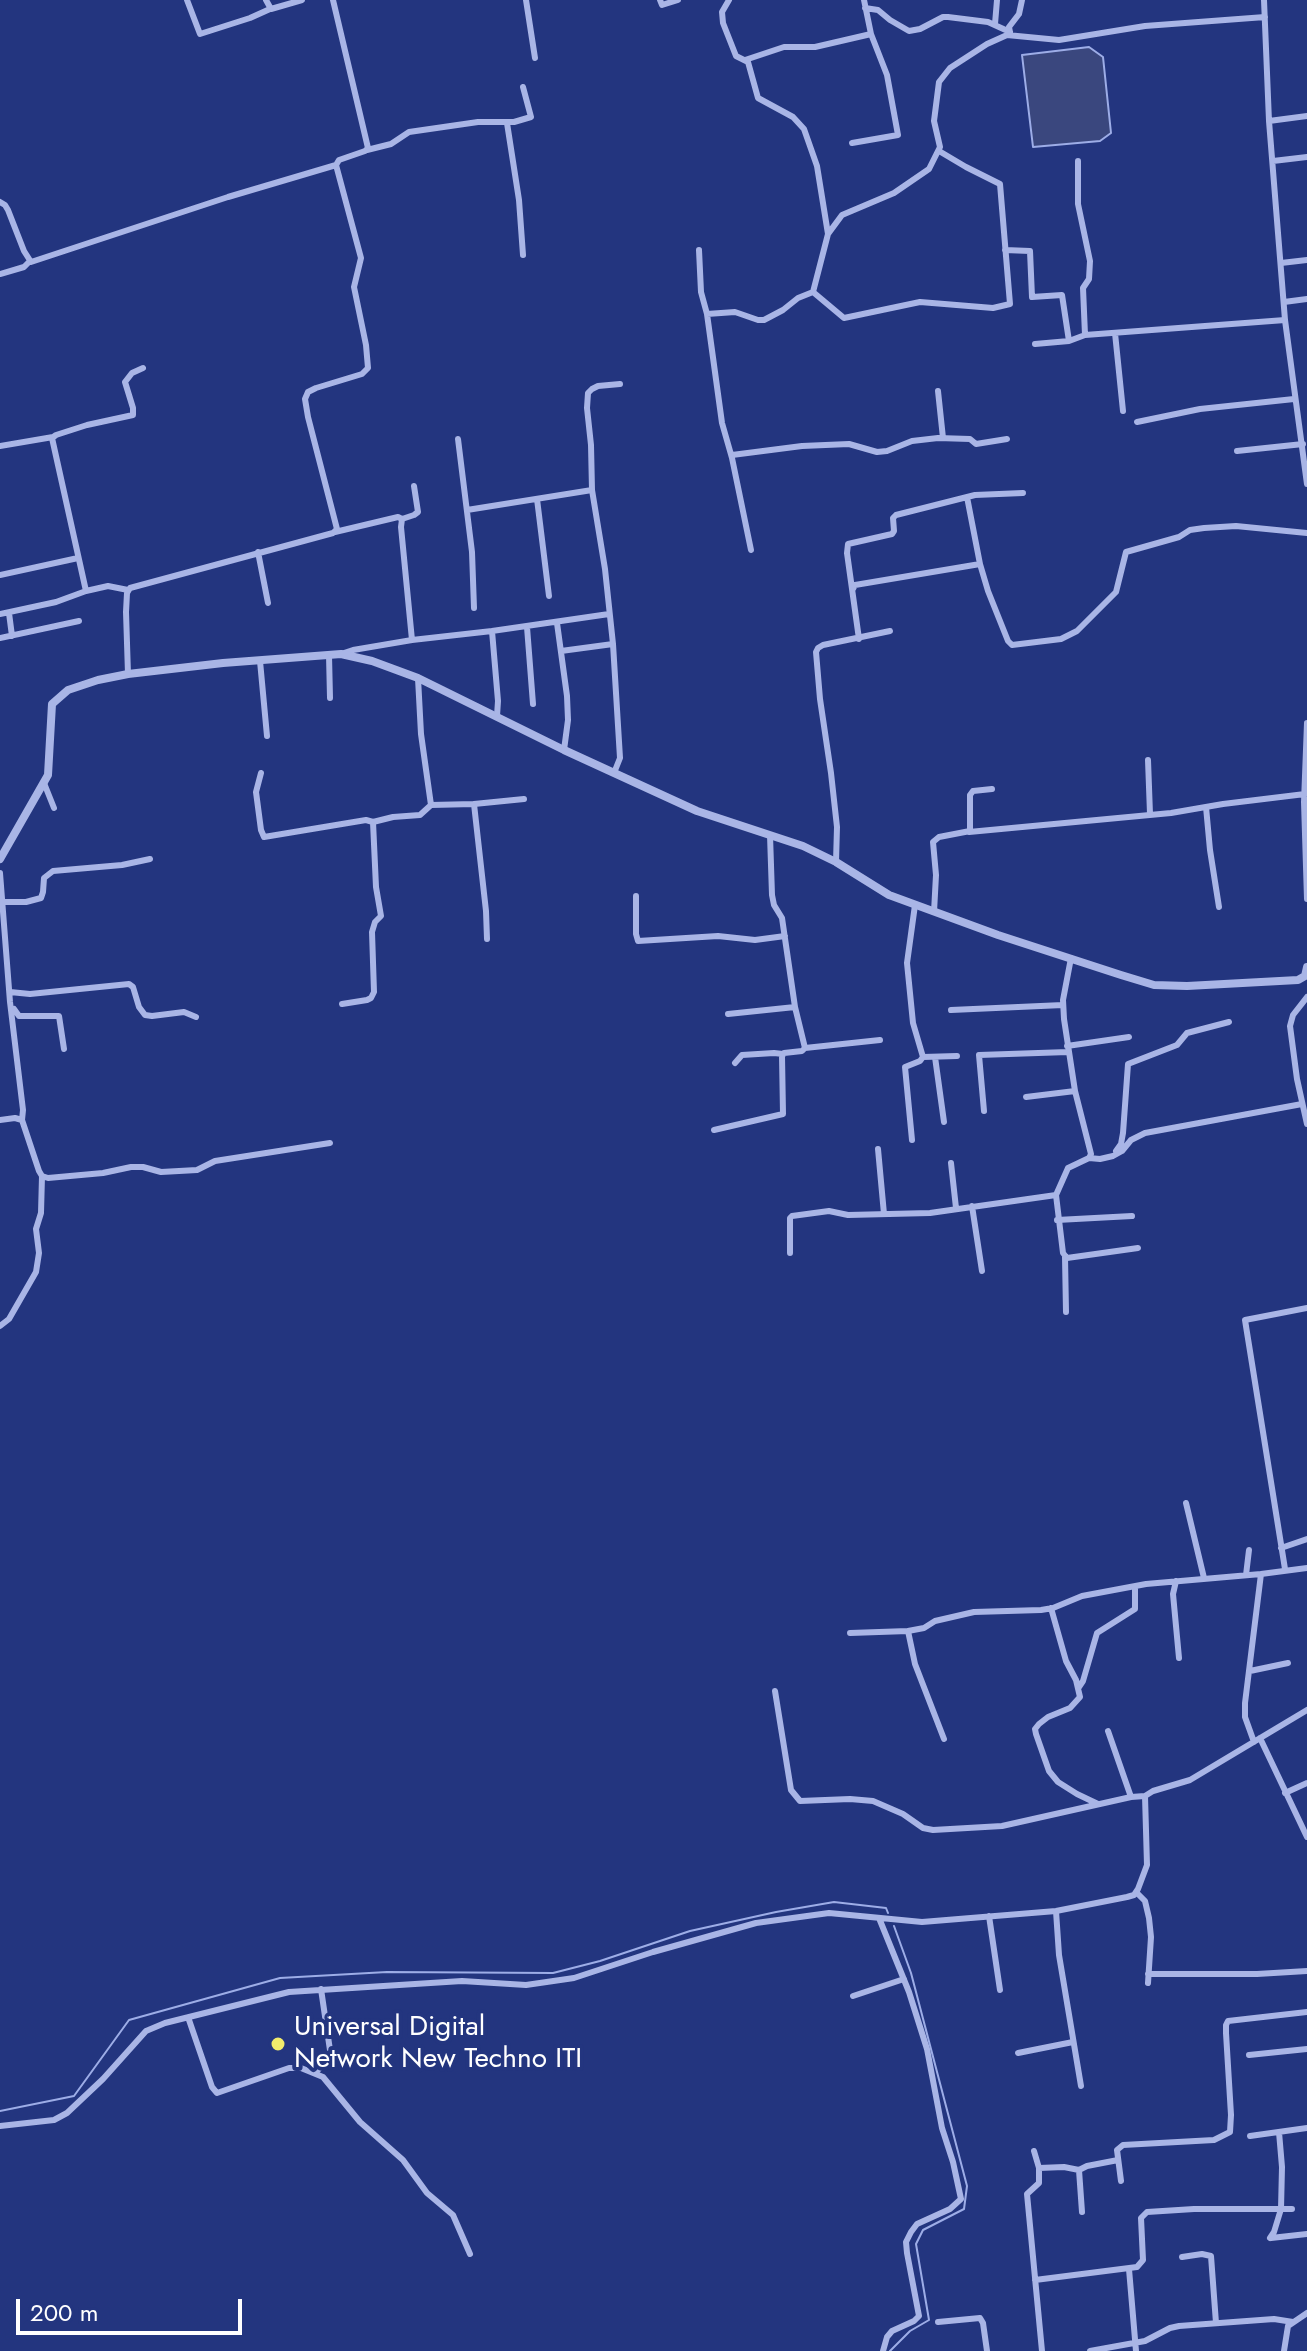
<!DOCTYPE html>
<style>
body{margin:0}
#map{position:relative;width:1307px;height:2351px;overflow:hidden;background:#23357f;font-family:Jost,sans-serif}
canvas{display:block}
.scale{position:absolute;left:16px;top:2299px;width:226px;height:36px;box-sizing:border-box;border:4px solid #fff;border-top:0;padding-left:10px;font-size:24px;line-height:28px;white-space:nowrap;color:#fff;-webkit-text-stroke:6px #23357f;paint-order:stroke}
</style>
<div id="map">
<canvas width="1307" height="2351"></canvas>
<div class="scale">200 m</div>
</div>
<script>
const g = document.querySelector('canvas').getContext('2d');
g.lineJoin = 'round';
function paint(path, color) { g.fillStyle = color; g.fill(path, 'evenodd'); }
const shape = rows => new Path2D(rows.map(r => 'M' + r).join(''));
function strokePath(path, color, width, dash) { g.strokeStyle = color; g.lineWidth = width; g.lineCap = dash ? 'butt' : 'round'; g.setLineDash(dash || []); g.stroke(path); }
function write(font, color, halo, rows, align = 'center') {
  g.font = font + ' Jost,sans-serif'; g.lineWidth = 8; g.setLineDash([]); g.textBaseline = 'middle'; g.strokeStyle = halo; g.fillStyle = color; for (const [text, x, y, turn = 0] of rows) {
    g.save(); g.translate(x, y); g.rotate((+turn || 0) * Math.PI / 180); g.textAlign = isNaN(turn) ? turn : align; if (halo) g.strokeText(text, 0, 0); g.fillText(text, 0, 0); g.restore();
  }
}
const water = shape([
 [1089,47,1103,57,1111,133,1100,141,1033,147,1022,55,1089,47]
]);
paint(water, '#3a477e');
strokePath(water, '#9dade7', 2);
strokePath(shape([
 [0,2111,74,2096,129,2020,280,1978,387,1972,553,1973,600,1961,690,1931,776,1912,834,1902,886,1908,888,1913],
 [890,2351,910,2331,929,2320,916,2244,923,2230,964,2209,967,2186,911,1973,894,1926]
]), '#9dade7', 2);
strokePath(shape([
 [187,0,200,34,250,18,270,9],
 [266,0,271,9,302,0],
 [526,0,535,58],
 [660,0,662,5,678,0],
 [729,0,722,12,723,23,736,56,748,62,758,98,793,117,804,129,817,166,828,234],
 [1264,0,1269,121,1285,320,1307,484],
 [865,8,878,10,890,20,909,31,920,29,943,17,948,17,988,22,1010,32],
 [995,24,997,0],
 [1010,32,1009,27,1019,14,1022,0],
 [745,60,784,47,815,47,871,34],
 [1269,121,1307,116],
 [507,123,519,200,523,255],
 [852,143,898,135,887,75,871,34,864,0],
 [367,150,391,144,409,132,478,122,514,122,531,117,523,87],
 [1078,161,1078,204,1090,261,1089,279,1083,288,1085,335,1285,320],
 [1273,161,1307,157],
 [0,202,5,205,8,210,24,251,31,262,228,197,336,165],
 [699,250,701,292,707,314],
 [1005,250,1030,251,1032,297,1062,295,1069,341],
 [1281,263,1307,260],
 [0,274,24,267,30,261],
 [813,292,844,318,920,302,993,308,1010,304,1000,184,966,167,939,151],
 [1284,302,1307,299],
 [1115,333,1123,411],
 [1035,344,1069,341,1085,335],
 [938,391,943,438],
 [1137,422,1200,409,1294,399],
 [458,439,472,552,474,608],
 [0,446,53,437],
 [1237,451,1303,444],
 [732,455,802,446,849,444,877,452,887,451,912,441,938,438,970,439,976,444,1007,439],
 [967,497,980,564,988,591,1008,641,1012,645,1061,639,1077,631,1116,592,1126,552,1179,537,1190,530,1204,528,1236,526,1307,533],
 [537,499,549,596],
 [467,510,592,490],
 [335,532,398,517,402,519],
 [751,550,732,458,722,423,707,314,735,312,758,320,764,320,783,310,798,298,813,292,828,234,842,215,894,193,929,169,940,147,934,121,939,82,950,68,987,44,1007,35,1059,40,1145,26,1265,17],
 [258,552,268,603],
 [0,575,78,558],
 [853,589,855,585,980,564],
 [86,591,52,438,56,435,87,425,133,415,133,408,125,382,132,373,143,368],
 [9,613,12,636],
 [0,614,56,602,86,591,108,586,128,590],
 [557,623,567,696,568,720,564,750],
 [527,627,533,704],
 [0,638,79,621],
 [859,639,847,553,848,544,892,534,894,531,893,518,896,515,975,495,1023,493],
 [412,640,401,527,402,519,414,515,418,512,414,486],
 [561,651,613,644],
 [341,654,353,650,412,640,492,631],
 [329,655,330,698],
 [260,661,267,736],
 [128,674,126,612,127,593,130,588,333,533,337,529,308,417,305,399,308,392,316,388,362,374,368,368,366,345,354,287,361,258,336,165,339,160,365,151,368,148,333,0],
 [418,678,421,734,431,805,474,804,524,799],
 [497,716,498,701,492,631,609,614],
 [1307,723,1304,802,1307,899],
 [1148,760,1150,814],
 [261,773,256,792,261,830,264,837,366,820,373,822],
 [614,773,620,758,613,644,605,569,592,490,591,445,587,408,588,393,592,389,598,386,620,384],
 [44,783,54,808],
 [474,804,486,911,487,939],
 [1206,807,1210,850,1219,907],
 [969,832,1171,813,1223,804,1305,794],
 [836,862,837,827,831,773,820,699,816,652,818,648,823,645,890,631],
 [0,873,10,1002,23,1110,22,1120],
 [636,896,636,934,638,941,718,936,755,940,785,936],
 [3,902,26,902,41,898,43,892,44,878,53,871,122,865,150,859],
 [915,905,907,963,913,1023,923,1057,957,1056],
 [934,912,936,875,933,842,939,837,970,831,970,795,973,791,992,789],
 [1071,958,1063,1000,1064,1019,1075,1091,1091,1154,1089,1158,1068,1168,1056,1195,1063,1253,1067,1258,1138,1248],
 [10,992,30,994,129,984,133,987,139,1007,145,1015,152,1016,184,1012,196,1017],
 [1307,997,1293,1015,1290,1026,1297,1079,1307,1124],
 [342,1004,367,1000,371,998,374,992,372,932,375,922,381,916,376,887,373,822,393,817,420,815,431,805],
 [14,1009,19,1016,59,1016,64,1049],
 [951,1010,1063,1005],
 [728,1014,795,1007],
 [1067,1046,1129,1037],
 [805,1048,880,1040],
 [935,1057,944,1122],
 [735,1063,742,1055,774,1053,783,1054],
 [1026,1097,1075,1091],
 [984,1111,979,1055,1068,1052],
 [0,1120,15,1118,22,1120,39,1171,42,1176,48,1178,103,1173,131,1167,143,1167,161,1172,197,1170,215,1161,330,1143],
 [714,1130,783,1114,782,1056,784,1053,802,1051,805,1048,795,1007,782,918,774,905,772,895,770,835],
 [912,1140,905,1067,920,1061,923,1057],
 [878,1149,884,1214],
 [1116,1151,1121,1144,1123,1133,1128,1064,1177,1045,1187,1033,1229,1022],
 [1089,1158,1100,1159,1113,1156,1122,1151,1131,1140,1145,1133,1302,1104],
 [951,1163,956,1208],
 [972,1206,982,1271],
 [1057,1220,1132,1216],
 [790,1253,790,1218,792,1216,829,1211,848,1215,930,1213,1056,1195],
 [1065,1257,1066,1312],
 [0,1326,9,1319,36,1272,39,1253,36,1229,41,1213,42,1176],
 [1186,1503,1204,1578],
 [1281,1548,1307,1539],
 [1285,1569,1245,1320,1307,1308],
 [1246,1575,1249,1550],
 [1176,1581,1173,1594,1179,1658],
 [1051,1608,1066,1661,1076,1680,1080,1697,1070,1708,1048,1717,1039,1724,1035,1729,1036,1734,1049,1771,1058,1782,1077,1794,1098,1804],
 [908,1631,915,1664,944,1739],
 [850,1633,908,1631,924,1628,935,1621,974,1612,1041,1610,1053,1608,1082,1596,1146,1584,1261,1574],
 [1250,1671,1288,1663],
 [1079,1687,1083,1681,1097,1633,1135,1609,1135,1587],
 [775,1691,791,1790,800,1801,850,1799,873,1801,903,1814,923,1828,933,1830,1002,1826,1131,1797,1145,1796],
 [1108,1731,1131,1797],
 [1260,1738,1307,1837],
 [1254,1742,1245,1717,1245,1703,1261,1574,1307,1568],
 [1285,1793,1307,1783],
 [1136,1892,1145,1901,1149,1918,1151,1937,1148,1983],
 [1056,1911,1059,1955,1081,2086],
 [989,1916,1000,1990],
 [879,1918,909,1992,927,2049,942,2128,953,2162,961,2199,950,2209,917,2224,911,2232,906,2242,907,2253,919,2316,914,2321,892,2331,887,2337,883,2351],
 [1148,1974,1257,1974,1307,1971],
 [853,1996,904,1979],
 [188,2017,212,2087,217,2093,289,2068,301,2068,323,2077,360,2122,403,2160,427,2193,453,2215,470,2254],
 [1018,2053,1073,2042],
 [1249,2055,1307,2049],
 [315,2073,331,2057,321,1989],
 [0,2126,54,2120,67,2113,103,2079,146,2031,165,2023,289,1992,462,1981,526,1985,574,1978,653,1952,756,1923,829,1913,922,1922,1056,1911,1127,1897,1134,1895,1138,1889,1147,1865,1145,1796,1153,1791,1190,1780,1307,1710],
 [1250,2136,1307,2128],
 [1034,2151,1039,2168,1039,2183,1027,2194,1042,2351],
 [1039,2168,1064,2167,1079,2170],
 [1121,2181,1117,2150,1123,2145,1214,2140,1230,2132,1231,2115,1226,2033,1226,2025,1228,2021,1307,2012],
 [1082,2212,1079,2170,1087,2166,1118,2160],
 [1270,2238,1274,2232,1281,2209,1282,2167,1279,2132],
 [1271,2238,1307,2234],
 [1182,2257,1202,2254,1211,2256,1216,2323],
 [1129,2269,1136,2351],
 [1035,2280,1137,2267,1143,2260,1141,2218,1147,2212,1194,2209,1292,2209],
 [938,2322,980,2318,983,2323,987,2351],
 [1090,2351,1145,2341,1170,2328,1179,2326,1274,2319,1293,2322],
 [1284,2351,1288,2326,1307,2313]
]), '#a9b5e6', 6);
strokePath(shape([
 [0,859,48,775,52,704,68,690,98,680,128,674,223,663,341,654,372,661,418,678,564,750,697,811,803,846,836,862,889,895,998,935,1121,975,1154,985,1187,986,1298,980,1305,976,1307,967]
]), '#a9b5e6', 8);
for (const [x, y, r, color] of [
 [278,2044,8,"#f1eb6c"]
]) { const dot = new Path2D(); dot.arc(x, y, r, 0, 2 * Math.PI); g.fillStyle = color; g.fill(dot); strokePath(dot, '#23357f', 3); }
write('28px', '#fff', '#23357f', [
 ["Universal Digital",294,2028],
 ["Network New Techno ITI",294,2060]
], 'left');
</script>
